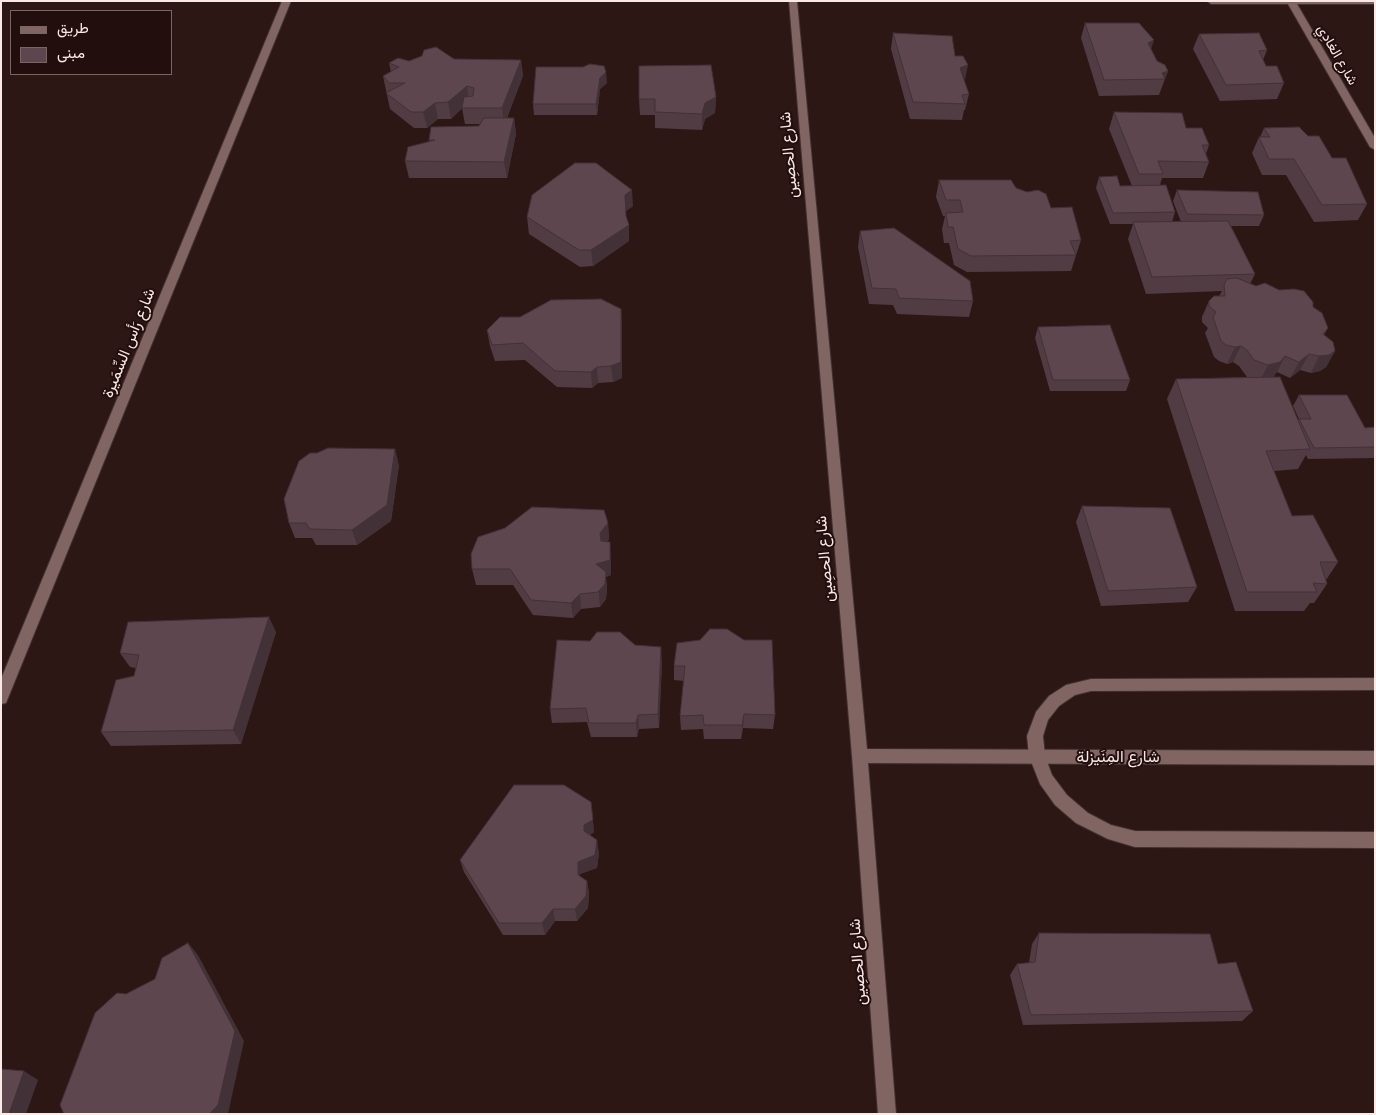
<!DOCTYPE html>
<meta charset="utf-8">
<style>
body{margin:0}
#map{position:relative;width:1376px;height:1115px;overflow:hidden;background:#2d1715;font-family:"IBM Plex Sans",Vazirmatn,sans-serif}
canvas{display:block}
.frame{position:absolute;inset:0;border:2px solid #f9e9e7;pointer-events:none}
.legend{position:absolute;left:10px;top:10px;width:162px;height:65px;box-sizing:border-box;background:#220e0c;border:1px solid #786664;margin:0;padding:6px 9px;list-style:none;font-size:15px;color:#f9e9e7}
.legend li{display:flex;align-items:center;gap:10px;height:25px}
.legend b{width:25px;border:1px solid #786664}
</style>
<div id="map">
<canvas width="1376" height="1115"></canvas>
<div class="frame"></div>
<ul class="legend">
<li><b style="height:6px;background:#806562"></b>طريق</li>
<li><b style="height:14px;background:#5e464f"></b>مبنى</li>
</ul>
</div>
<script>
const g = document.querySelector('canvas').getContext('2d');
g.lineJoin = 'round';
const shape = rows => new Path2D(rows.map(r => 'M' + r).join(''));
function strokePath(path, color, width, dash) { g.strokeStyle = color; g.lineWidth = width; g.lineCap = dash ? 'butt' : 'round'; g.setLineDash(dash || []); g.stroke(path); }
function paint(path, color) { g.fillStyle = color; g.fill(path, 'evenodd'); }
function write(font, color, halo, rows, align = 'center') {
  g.font = font + ' "IBM Plex Sans",Vazirmatn,sans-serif'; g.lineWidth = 4; g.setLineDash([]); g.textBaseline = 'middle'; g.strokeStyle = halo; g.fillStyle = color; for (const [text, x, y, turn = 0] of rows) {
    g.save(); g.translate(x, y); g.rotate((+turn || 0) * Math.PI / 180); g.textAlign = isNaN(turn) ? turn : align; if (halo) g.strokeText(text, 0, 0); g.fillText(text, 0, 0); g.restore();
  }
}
const service = shape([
 [1375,678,1375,690,1091,691,1075,695,1059,706,1048,720,1043,736,1045,756,1052,775,1067,795,1088,813,1111,825,1135,831,1375,832,1375,848,1135,847,1108,839,1076,823,1055,805,1040,784,1029,756,1027,736,1036,712,1049,696,1066,685,1091,679,1375,678]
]);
const minor = shape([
 [282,1,291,1,8,698,6,703,1,704,1,679,282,1],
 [789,1,797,1,867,749,1375,751,1375,765,868,763,896,1114,878,1114,852,756,789,1],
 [1207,1,1375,1,1374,4,1297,4,1375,138,1375,150,1370,147,1288,4,1211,4,1207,1]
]);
strokePath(service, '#423131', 2);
strokePath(minor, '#423131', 2);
paint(service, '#806562');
paint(minor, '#806562');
paint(shape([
 [1085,23,1157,61,1168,71,1159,95,1099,96,1081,38],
 [893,33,955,56,969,94,965,110,964,110,962,120,910,119,891,49],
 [1199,34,1267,50,1263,60,1266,66,1284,83,1277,99,1220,101,1193,49],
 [454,59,521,60,523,76,507,118,514,118,516,134,507,178,409,178,405,161,430,142,429,140,479,126,480,124,465,124,462,108,451,119,438,119,427,128,414,128,390,109,383,76,391,72,389,63,409,61],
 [607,83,600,89,597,115,534,115,533,104],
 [716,97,715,113,705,119,702,130,655,128,655,115,640,115,639,99],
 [1114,112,1186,128,1209,145,1206,154,1209,162,1203,178,1162,178,1160,185,1175,212,1172,222,1181,222,1173,201,1177,190,1264,215,1259,226,1231,226,1255,274,1250,284,1313,307,1328,328,1324,335,1335,351,1326,367,1320,371,1311,373,1300,370,1290,378,1277,372,1273,377,1298,420,1299,419,1293,406,1299,395,1365,428,1375,427,1375,458,1308,459,1306,455,1298,469,1274,471,1292,516,1338,562,1326,580,1327,584,1314,603,1310,603,1304,611,1235,611,1167,399,1176,379,1249,377,1247,377,1239,366,1233,362,1227,364,1219,361,1214,357,1205,333,1208,328,1202,322,1202,317,1209,301,1219,296,1222,291,1146,294,1128,239,1133,224,1110,224,1096,188,1099,177,1120,186,1132,186,1109,129],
 [1264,128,1308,136,1332,158,1367,204,1358,220,1314,222,1286,175,1262,175,1252,153,1259,137,1260,137],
 [939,180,1016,188,1051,208,1081,240,1071,271,967,272,954,265,949,243,944,243,942,229,945,216,943,216,936,197],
 [633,206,626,211,626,216,629,225,629,241,593,266,580,267,529,234,527,217],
 [860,231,973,301,969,317,897,314,893,305,869,304,858,247],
 [621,309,622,326,622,378,613,382,598,383,592,388,557,387,525,360,495,361,490,346,487,330,520,317],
 [1038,327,1130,380,1126,391,1050,391,1035,338],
 [399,465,391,521,357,545,316,545,312,538,295,538,289,523],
 [1082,506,1197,587,1188,602,1101,606,1076,522],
 [608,523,609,539,607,542,610,542,611,575,606,577,607,588,606,599,600,607,581,609,573,618,533,615,513,585,476,585,472,569],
 [276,632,241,744,111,746,101,732,134,676,136,668,130,667,120,653],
 [700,640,775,715,773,729,743,728,741,739,704,739,703,729,681,730,680,716,684,681,674,680,674,666],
 [635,645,662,661,659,728,639,729,637,737,591,737,587,722,552,723,550,709],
 [591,802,594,832,590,835,599,853,597,868,580,874,580,876,587,881,589,893,588,908,577,921,555,921,545,935,503,935,464,872,460,860],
 [1039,933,1218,964,1253,1011,1242,1021,1023,1025,1010,975,1017,964,1029,963,1032,944]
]), '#513c44');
paint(shape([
 [1154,40,1149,56,1148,43],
 [521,60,523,76,504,124,502,108],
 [968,65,965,80,960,68],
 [1168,71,1162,87,1165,79,1162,73],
 [606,72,607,83,600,89,597,115,596,104,600,78],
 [467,86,469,102,451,119,448,102],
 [716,97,715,113,705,119,702,130,702,114,705,103],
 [435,103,438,119,427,128,423,112],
 [514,118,516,134,507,178,504,162],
 [632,190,633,206,626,211,625,195],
 [629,225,629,241,593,266,591,250],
 [621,309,622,326,622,378,613,382,611,366],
 [1241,346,1233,362,1227,364,1235,347],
 [1335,351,1326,367,1320,371,1311,373,1319,356],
 [1309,354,1300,370,1290,378,1299,362],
 [1285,356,1277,372,1272,379,1260,381,1268,365],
 [597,367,598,383,592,388,591,372],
 [395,449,399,465,391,521,357,545,352,530],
 [608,523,609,539,602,548,601,541,600,533],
 [610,542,611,575,606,577,607,588,606,599,600,607,596,564],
 [580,594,581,609,573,618,571,603],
 [269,617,276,632,241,744,233,730],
 [661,647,662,661,659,728,658,714],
 [744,714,743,728,741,739,742,725],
 [638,715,639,729,637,737,636,723],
 [591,802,594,832,586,838,584,831,584,825],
 [597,840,599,853,597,868,580,874,580,887,578,875,578,862],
 [587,881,589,893,588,908,577,921,575,909],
 [553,909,555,921,545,935,542,923],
 [188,943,198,955,244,1041,228,1114,209,1114],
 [24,1071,38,1080,26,1114,9,1114]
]), '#423137');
const building = shape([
 [1085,23,1139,23,1154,40,1148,43,1157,61,1165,65,1168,71,1162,73,1165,79,1104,80,1085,23],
 [893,33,952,36,955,56,963,56,968,65,960,68,969,94,962,95,965,104,913,102,893,33],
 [1259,33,1267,50,1259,51,1266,66,1277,66,1284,83,1226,85,1199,34,1259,33],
 [436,47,454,59,521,60,502,108,462,108,464,97,473,96,474,88,467,86,448,102,435,103,423,112,411,112,386,93,405,83,389,83,383,76,399,67,389,63,398,58,409,61,422,56,424,50,436,47],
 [590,64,604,66,606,72,600,78,596,104,533,104,536,67,583,67,590,64],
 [711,65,716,97,705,103,702,114,655,112,655,99,639,99,639,66,711,65],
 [1114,112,1182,113,1186,128,1202,128,1209,145,1202,145,1209,162,1158,161,1163,174,1139,174,1114,112],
 [484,118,514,118,504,162,405,161,408,147,435,140,429,140,431,127,479,126,484,118],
 [1299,127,1308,136,1319,136,1332,158,1346,158,1367,204,1322,205,1294,159,1269,159,1259,137,1270,137,1264,128,1299,127],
 [575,163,596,163,632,190,625,195,626,216,629,225,591,250,579,250,527,217,532,195,575,163],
 [1117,176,1120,186,1166,185,1175,212,1113,213,1099,177,1117,176],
 [939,180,1011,180,1016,188,1027,192,1038,190,1046,194,1051,208,1072,207,1081,240,1070,241,1076,255,971,256,958,249,953,227,948,227,946,213,963,212,960,200,946,200,939,180],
 [1177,190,1258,192,1264,215,1187,214,1177,190],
 [1228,221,1255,274,1152,277,1133,222,1228,221],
 [894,228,970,281,973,301,899,298,896,289,872,288,860,231,894,228],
 [1237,278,1256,286,1265,283,1279,290,1294,289,1304,291,1313,302,1313,307,1322,313,1328,328,1323,334,1333,342,1335,351,1329,355,1319,356,1309,354,1299,362,1285,356,1280,362,1268,365,1254,360,1247,350,1241,346,1235,347,1226,345,1221,341,1213,317,1216,312,1209,306,1209,301,1214,296,1225,296,1224,285,1227,279,1237,278],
 [601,299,621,309,621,362,611,366,597,367,591,372,555,371,523,343,492,345,487,330,500,317,520,317,551,300,601,299],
 [1110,325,1130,380,1053,380,1038,327,1110,325],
 [1280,377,1310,449,1266,451,1292,516,1313,515,1338,562,1320,562,1327,584,1313,583,1317,592,1247,592,1176,379,1280,377],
 [1299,395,1347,395,1365,428,1375,427,1375,447,1314,448,1299,419,1311,419,1299,395],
 [328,448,395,449,387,505,352,530,310,529,306,523,289,523,284,499,299,461,310,453,317,453,328,448],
 [1082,506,1170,508,1197,587,1108,591,1082,506],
 [532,507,604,510,608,523,600,533,601,541,610,542,610,560,596,564,606,572,605,584,598,592,580,594,571,603,531,600,510,569,472,569,471,554,478,537,505,528,532,507],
 [269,617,233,730,101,732,116,680,134,676,139,655,120,653,128,622,269,617],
 [710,629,727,629,744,640,772,640,775,715,744,714,742,725,704,725,703,715,680,716,685,666,674,666,677,643,700,640,710,629],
 [597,632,620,632,635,645,661,647,658,714,638,715,636,723,589,723,586,708,550,709,557,640,590,641,597,632],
 [514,785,564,785,591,802,593,820,584,825,584,831,597,840,595,855,578,862,578,875,587,881,586,896,575,909,553,909,542,923,499,923,460,860,514,785],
 [1039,933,1210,934,1218,964,1236,962,1253,1011,1031,1015,1017,964,1035,962,1039,933],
 [188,943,235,1031,218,1105,209,1114,64,1114,60,1105,95,1013,117,993,126,994,155,979,162,958,188,943],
 [1,1069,24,1071,9,1114,1,1114,1,1069]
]);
paint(building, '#5e464f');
strokePath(building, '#423137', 1);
write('14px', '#f9e9e7', '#220e0c', [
 ["شارع الغادِي",1337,55,60]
]);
write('16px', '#f9e9e7', '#220e0c', [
 ["شارع الحصِين",789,155,-95],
 ["شارع رَأس السِّمَيرة",129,343,-68],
 ["شارع الحصِين",825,559,-95],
 ["شارع المِنَيزلة",1118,757],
 ["شارع الحصِين",858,962,-94]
]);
</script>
